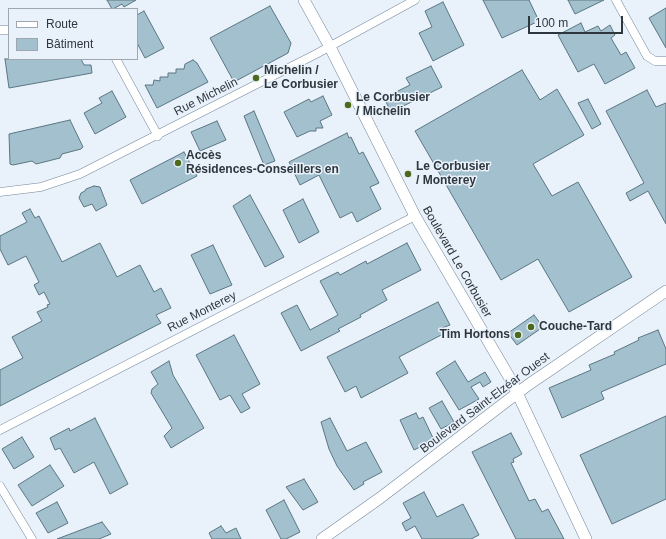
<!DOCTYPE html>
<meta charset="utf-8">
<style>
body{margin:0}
#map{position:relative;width:666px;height:539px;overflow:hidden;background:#e9f1fa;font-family:Helvetica,sans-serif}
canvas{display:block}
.legend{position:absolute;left:8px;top:8px;width:130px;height:52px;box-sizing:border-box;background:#e9f1fa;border:1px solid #9ea6af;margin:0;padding:5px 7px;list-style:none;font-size:12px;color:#2e363e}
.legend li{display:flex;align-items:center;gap:8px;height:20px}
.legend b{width:20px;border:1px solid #9ea6af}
.scale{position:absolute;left:528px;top:16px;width:95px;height:18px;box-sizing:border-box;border:2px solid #2e363e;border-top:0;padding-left:5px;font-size:12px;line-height:14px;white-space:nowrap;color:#2e363e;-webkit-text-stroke:3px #e9f1fa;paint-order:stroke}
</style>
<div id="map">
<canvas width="666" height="539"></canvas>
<ul class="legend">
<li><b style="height:5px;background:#fff"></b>Route</li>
<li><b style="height:11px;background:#a2c0cd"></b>Bâtiment</li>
</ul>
<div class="scale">100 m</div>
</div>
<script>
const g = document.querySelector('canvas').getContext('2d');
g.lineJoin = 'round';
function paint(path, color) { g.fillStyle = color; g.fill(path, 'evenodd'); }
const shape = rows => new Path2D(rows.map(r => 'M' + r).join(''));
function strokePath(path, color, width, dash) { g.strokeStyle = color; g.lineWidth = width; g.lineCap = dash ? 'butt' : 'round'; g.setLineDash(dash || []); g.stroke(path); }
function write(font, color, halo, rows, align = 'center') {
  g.font = font + ' Helvetica,sans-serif'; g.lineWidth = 3; g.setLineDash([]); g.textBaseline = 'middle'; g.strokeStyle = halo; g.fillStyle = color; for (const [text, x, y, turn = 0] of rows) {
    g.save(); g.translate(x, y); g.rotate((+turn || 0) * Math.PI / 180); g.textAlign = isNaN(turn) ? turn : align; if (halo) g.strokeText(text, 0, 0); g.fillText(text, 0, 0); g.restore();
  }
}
const building = shape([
 [107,0,136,0,124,7,122,4,113,9,112,9,107,0],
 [483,0,529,0,539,21,502,38,483,0],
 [568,0,604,0,575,14,568,0],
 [443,2,464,45,433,61,419,33,432,27,425,11,443,2],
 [270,6,291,43,288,53,234,82,210,38,270,6],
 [666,8,666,48,649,18,666,8],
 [144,11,164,48,145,58,137,43,137,15,144,11],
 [581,23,585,32,598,26,601,31,610,25,615,35,611,38,621,55,626,52,635,68,605,84,594,64,578,72,558,35,581,23],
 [5,59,81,59,84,65,91,65,92,73,9,88,5,59],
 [193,60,197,63,208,82,157,108,145,85,153,85,154,80,160,81,160,77,168,77,168,73,176,73,176,69,184,69,185,64,193,60],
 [431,66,442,87,391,112,384,98,410,85,406,78,431,66],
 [522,70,540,100,557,89,584,135,533,164,552,196,578,182,632,277,569,312,538,259,501,280,415,131,522,70],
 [647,90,656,107,666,103,666,224,648,191,630,201,626,193,644,183,606,111,647,90],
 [112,91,126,117,95,134,84,113,102,103,99,98,112,91],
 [323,96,332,115,320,121,323,128,316,128,316,131,310,131,297,137,284,112,309,99,311,102,323,96],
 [588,99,601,124,592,129,578,103,588,99],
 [254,111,275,161,264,165,244,116,254,111],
 [70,120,83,147,81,149,62,154,60,158,36,164,32,161,13,165,10,164,9,134,70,120],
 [217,121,226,140,200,151,191,132,217,121],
 [347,133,349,138,351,137,359,154,363,152,379,183,370,187,381,209,357,222,352,212,340,218,319,175,300,185,289,162,347,133],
 [184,152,197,176,142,204,130,180,184,152],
 [94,186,100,187,107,205,96,211,92,204,84,207,79,198,81,193,85,191,86,189,94,186],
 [250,195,284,257,265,267,233,206,250,195],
 [303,199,319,232,299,243,283,210,303,199],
 [30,209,35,218,39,216,62,262,100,243,117,277,140,265,154,292,161,288,171,308,156,315,161,323,0,406,0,370,23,358,12,337,42,321,37,312,48,307,47,305,50,304,44,292,39,295,34,285,39,282,26,256,8,265,0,249,0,236,27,222,22,213,30,209],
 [407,243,421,270,382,290,387,300,360,315,361,317,338,329,340,331,301,351,281,313,297,305,310,330,338,315,320,281,338,272,340,275,366,261,367,264,407,243],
 [213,245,232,285,210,294,191,255,213,245],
 [438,302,450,325,442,328,445,333,399,357,408,373,361,398,356,386,345,392,327,357,438,302],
 [534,315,543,327,517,345,508,333,534,315],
 [658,330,666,349,666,364,601,392,604,399,562,418,549,388,591,370,589,365,615,354,614,352,639,340,638,338,658,330],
 [234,335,260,384,242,394,250,408,241,413,230,395,220,400,196,355,234,335],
 [169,361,173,375,204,428,171,448,164,436,172,428,151,393,152,389,158,384,151,372,169,361],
 [455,361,468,382,485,372,491,382,483,387,480,382,471,387,479,399,459,410,436,373,455,361],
 [442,401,454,422,441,429,429,408,442,401],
 [416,413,419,419,423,417,434,440,414,450,400,420,416,413],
 [666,416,666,499,612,524,580,455,666,416],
 [95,418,128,484,110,494,94,462,74,473,60,448,55,450,50,438,69,428,70,431,95,418],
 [330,418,347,451,366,442,382,472,363,482,364,484,354,490,337,466,329,449,321,422,330,418],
 [511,433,522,454,513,459,514,462,511,463,529,501,535,499,542,512,548,509,564,539,516,539,472,452,511,433],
 [22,437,34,457,14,469,2,449,22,437],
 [50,465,64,486,32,506,18,485,50,465],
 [304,479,318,502,303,510,286,487,304,479],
 [424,492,437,517,463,504,479,535,471,539,422,539,415,526,406,531,402,523,411,518,403,503,424,492],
 [284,500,300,532,286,539,281,539,266,510,284,500],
 [57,502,68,523,48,533,36,513,57,502],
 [102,522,111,534,99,539,57,539,102,522],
 [221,526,226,533,236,528,241,539,212,539,209,533,221,526]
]);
paint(building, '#a2c0cd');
strokePath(building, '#5a7682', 1);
const street = shape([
 [616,0,647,56,655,61,666,61],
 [0,30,9,30],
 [116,59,158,136],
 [0,192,41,187,80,174,316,54,415,0],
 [0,430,415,216],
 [0,486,32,539]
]);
const secondary = shape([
 [304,0,330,47,415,216,512,382,586,539],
 [322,539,380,498,528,385,666,291]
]);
strokePath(street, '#75879b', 9);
strokePath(secondary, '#75879b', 12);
strokePath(street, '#fff', 8);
strokePath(secondary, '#fff', 11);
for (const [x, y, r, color] of [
 [256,78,4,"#4c691c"],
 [348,105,4,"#4c691c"],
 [178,163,4,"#4c691c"],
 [408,174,4,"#4c691c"],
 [531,327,4,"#4c691c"],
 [518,335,4,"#4c691c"]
]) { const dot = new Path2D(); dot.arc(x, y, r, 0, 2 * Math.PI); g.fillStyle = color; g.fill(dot); strokePath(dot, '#e9f1fa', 1.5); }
write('bold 12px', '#2e363e', '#e9f1fa', [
 ["Michelin /",264,71],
 ["Le Corbusier",264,85],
 ["Le Corbusier",356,98],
 ["/ Michelin",356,112],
 ["Accès",186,156],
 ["Résidences-Conseillers en",186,170],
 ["Le Corbusier",416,167],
 ["/ Monterey",416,181],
 ["Couche-Tard",539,327],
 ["Tim Hortons",510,335,"right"]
], 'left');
write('12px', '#2e363e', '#e9f1fa', [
 ["Rue Michelin",206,97,-27],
 ["Boulevard Le Corbusier",457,262,60],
 ["Rue Monterey",202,312,-27],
 ["Boulevard Saint-Elzéar Ouest",485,403,-37]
]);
</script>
